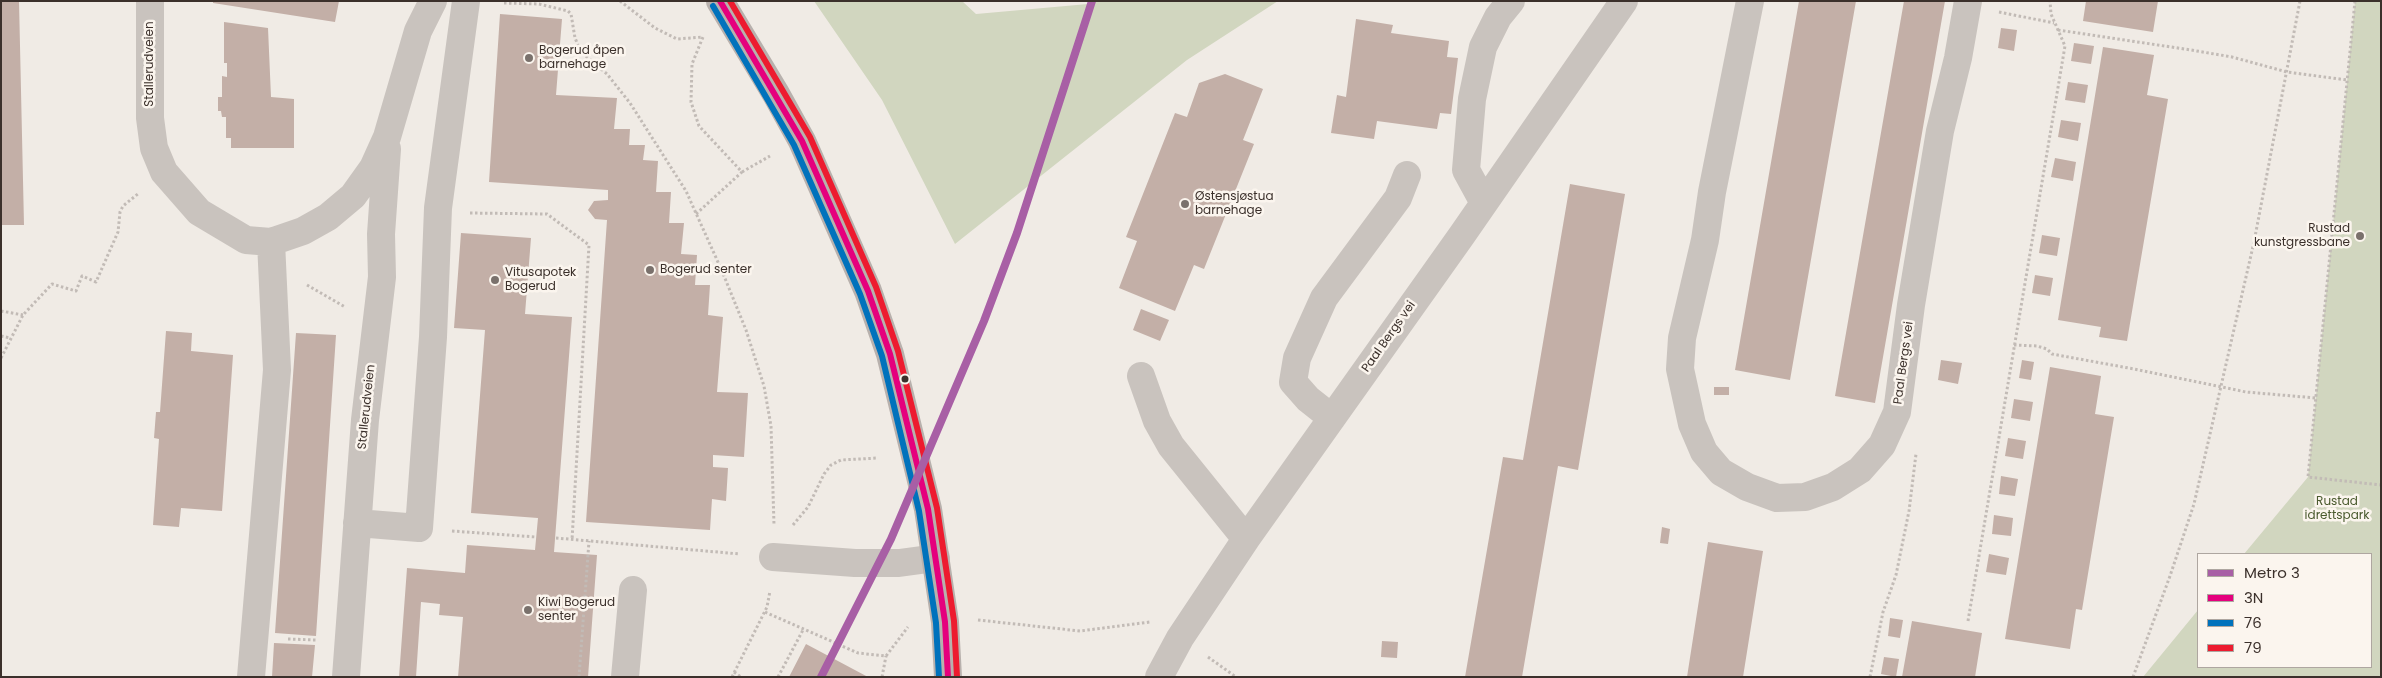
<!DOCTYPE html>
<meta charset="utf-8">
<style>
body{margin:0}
#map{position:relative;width:2382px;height:678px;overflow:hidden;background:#f0ebe5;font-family:Poppins,sans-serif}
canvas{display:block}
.frame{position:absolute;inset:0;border:2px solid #3b302b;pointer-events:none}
.legend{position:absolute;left:2197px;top:553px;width:175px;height:115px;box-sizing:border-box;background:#fbf5ee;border:1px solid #aea6a0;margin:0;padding:6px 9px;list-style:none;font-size:15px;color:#3b302b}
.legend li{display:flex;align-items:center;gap:10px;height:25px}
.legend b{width:25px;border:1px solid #aea6a0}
</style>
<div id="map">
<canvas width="2382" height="678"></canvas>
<div class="frame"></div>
<ul class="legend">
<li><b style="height:6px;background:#a85fa5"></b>Metro 3</li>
<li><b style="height:6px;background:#e5007d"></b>3N</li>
<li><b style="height:6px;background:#0072bc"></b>76</li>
<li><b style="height:6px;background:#ed1b2f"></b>79</li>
</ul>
</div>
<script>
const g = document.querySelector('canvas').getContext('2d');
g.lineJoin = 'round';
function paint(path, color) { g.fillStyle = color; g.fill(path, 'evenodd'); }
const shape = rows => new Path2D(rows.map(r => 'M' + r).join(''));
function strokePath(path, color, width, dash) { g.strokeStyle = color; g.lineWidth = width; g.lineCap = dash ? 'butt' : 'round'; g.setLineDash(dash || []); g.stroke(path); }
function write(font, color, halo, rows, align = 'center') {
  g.font = font + ' Poppins,sans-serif'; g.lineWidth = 5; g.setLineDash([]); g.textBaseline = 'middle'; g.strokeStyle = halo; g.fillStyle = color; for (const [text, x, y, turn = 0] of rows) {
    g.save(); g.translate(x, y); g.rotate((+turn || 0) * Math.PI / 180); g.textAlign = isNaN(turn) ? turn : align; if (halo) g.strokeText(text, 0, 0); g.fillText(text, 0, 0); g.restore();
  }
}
paint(shape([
 [814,1,962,1,976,14,1088,4,1089,1,1278,1,1187,60,955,244,882,100],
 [2355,1,2381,1,2381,677,2143,677,2198,610,2198,667,2371,667,2371,554,2244,554,2308,477]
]), '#d1d6bf');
paint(shape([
 [1,1,19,1,24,225,1,225],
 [213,1,339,1,335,22,213,3],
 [1799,1,1856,1,1790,380,1735,370],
 [1904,1,1945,1,1875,403,1835,396],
 [2086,1,2158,1,2153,32,2083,21],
 [500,14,562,19,556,95,617,98,614,129,630,129,629,145,645,145,643,160,658,161,656,192,671,192,669,223,684,223,681,254,697,255,695,285,710,285,708,315,723,317,717,392,748,393,744,457,713,455,713,467,728,468,726,501,712,499,710,530,586,522,607,220,595,219,588,210,594,201,608,200,608,190,489,182],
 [1356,19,1393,25,1391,33,1449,41,1447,57,1458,58,1451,114,1440,113,1437,129,1377,121,1374,139,1331,133,1337,95,1346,97],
 [224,22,268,28,271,97,294,99,294,148,231,148,231,138,226,138,226,117,222,117,221,111,218,111,218,97,222,97,222,76,227,77,227,63,224,63],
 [2001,28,2017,30,2014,51,1998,48],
 [2074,43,2094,46,2091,64,2071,61],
 [2103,47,2154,55,2147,95,2168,99,2127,341,2099,337,2101,327,2058,320],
 [1225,74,1263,89,1243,140,1254,144,1204,269,1194,265,1175,311,1119,288,1137,241,1126,237,1175,113,1187,117,1199,83],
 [2068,82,2088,85,2085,103,2065,100],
 [2061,120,2081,123,2078,141,2058,137],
 [2055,158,2076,162,2073,181,2051,177],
 [1570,184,1625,194,1578,470,1558,466,1522,677,1465,677,1503,457,1523,460],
 [461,233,531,238,525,314,572,317,554,552,597,555,588,677,458,677,463,617,439,615,440,604,421,602,416,677,399,677,407,568,465,573,467,545,535,550,538,518,471,513,485,330,454,328],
 [2042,235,2060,238,2057,256,2039,253],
 [2035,275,2053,278,2050,296,2032,293],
 [1141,309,1169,320,1160,341,1133,330],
 [166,331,192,333,191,351,233,355,222,511,181,508,179,527,153,525,159,439,154,438,156,412,160,412],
 [296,333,336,335,316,636,275,633],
 [1941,360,1962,363,1958,384,1938,380],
 [2022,360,2034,362,2031,380,2019,378],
 [2050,367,2101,376,2095,414,2114,417,2082,610,2076,609,2070,649,2005,639],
 [1714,387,1729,387,1729,395,1714,395],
 [2014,399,2033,402,2030,421,2011,418],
 [2008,438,2026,441,2023,459,2005,456],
 [2001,476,2018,479,2015,496,1999,494],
 [1994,515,2013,518,2011,536,1992,534],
 [1662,527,1670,529,1668,544,1660,543],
 [1708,542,1763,551,1743,677,1687,677],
 [1989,554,2009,558,2006,575,1986,572],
 [1890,618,1903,620,1900,638,1888,636],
 [1912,621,1982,633,1975,677,1902,677],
 [1382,641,1398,642,1397,658,1381,657],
 [274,643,315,645,312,677,272,677],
 [806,644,868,677,789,677],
 [1884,657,1899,659,1896,677,1881,674]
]), '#c3afa7');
strokePath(shape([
 [620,1,655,28,677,39,703,37,692,64,691,102,699,126,742,172,696,214],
 [2355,1,2308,477,2381,485],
 [504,3,539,4,568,11,571,14,575,38,581,52,607,74,630,103,686,191,722,271,746,330,764,386,771,426,774,525],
 [1999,12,2054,23],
 [2058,30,2191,50,2232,57,2287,72,2347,80],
 [742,172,770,156],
 [470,213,547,214,589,245,572,540],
 [307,285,345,307],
 [1,311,23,315],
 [1,336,10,338],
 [2014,345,2037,346,2047,349,2052,354,2134,369,2246,392,2316,398],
 [1,358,23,315,52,284,76,291,82,276,96,282,118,232,120,212,123,206,139,193],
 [793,525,808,507,824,474,831,465,841,460,878,458],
 [452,531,536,537],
 [556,538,740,554],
 [765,612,858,653,886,656,908,627],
 [978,620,1080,631,1150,622],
 [1968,621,2065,46,2051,14,2050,1],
 [288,639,316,640],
 [1208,657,1236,677],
 [734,672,741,677],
 [579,677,589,541],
 [732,677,767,607,770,591],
 [778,677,803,630],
 [882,677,886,656],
 [1870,677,1883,612,1896,575,1909,511,1916,454],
 [2133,677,2170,576,2194,504,2254,242,2300,1]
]), '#c2bbb6', 3, [2.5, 2.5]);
strokePath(shape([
 [150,1,150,118,154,148,164,172,199,212,246,240,271,242,303,231,328,217,353,196,373,168,387,137,418,31,433,1],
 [1750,1,1712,192,1705,240,1682,338,1680,369,1692,424,1704,452,1721,472,1747,487,1777,498,1805,497,1833,487,1860,470,1882,445,1897,412,1911,305,1940,131,1958,58,1968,1],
 [1484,203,1466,170,1472,99,1483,47,1498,17,1511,1],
 [1141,376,1157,421,1171,446,1246,539],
 [1332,418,1308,399,1293,382,1297,358,1324,298,1398,198,1407,175],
 [357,523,419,528,433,337,438,208,466,1],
 [773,557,855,563,899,563,936,558],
 [251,677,277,370,271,242],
 [346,677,365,420,382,277,381,234,387,149],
 [625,677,633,590],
 [1159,677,1180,638,1246,539,1462,235,1624,1]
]), '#c9c3be', 28);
strokePath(shape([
 [720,1,776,94,802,141,868,291,890,354,928,509,945,622,948,677]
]), '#b8b1ad', 28);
strokePath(shape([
 [720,1,802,141,868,291,890,354,928,509,945,622,948,677]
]), '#e5007d', 6);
strokePath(shape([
 [713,6,794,145,860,294,882,356,919,511,936,623,939,677]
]), '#0072bc', 6);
strokePath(shape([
 [730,1,810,137,876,287,898,351,937,508,954,621,957,677]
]), '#ed1b2f', 6);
strokePath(shape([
 [821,677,891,539,984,321,1017,233,1092,1]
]), '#a85fa5', 8);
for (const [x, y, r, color] of [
 [529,58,5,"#7a716c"],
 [1185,204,5,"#7a716c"],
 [2360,236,5,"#7a716c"],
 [650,270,5,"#7a716c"],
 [495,280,5,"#7a716c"],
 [905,379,4.5,"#3b302b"],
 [528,610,5,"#7a716c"]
]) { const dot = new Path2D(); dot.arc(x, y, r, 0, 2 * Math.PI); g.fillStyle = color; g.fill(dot); strokePath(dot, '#fbf5ee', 2); }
write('12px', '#3b302b', '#fbf5ee', [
 ["Bogerud åpen",539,51],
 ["barnehage",539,65],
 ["Østensjøstua",1195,197],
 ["barnehage",1195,211],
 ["Rustad",2350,229,"right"],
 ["kunstgressbane",2350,243,"right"],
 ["Bogerud senter",660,270],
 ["Vitusapotek",505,273],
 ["Bogerud",505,287],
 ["Kiwi Bogerud",538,603],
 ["senter",538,617]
], 'left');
write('12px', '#3b302b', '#fbf5ee', [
 ["Stallerudveien",150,64,-90],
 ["Paal Bergs vei",1389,337,-55],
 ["Paal Bergs vei",1904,363,-82],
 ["Stallerudveien",367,407,-84]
]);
write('12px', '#4a5a2e', '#fbf5ee', [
 ["Rustad",2337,502],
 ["idrettspark",2337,516]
]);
</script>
